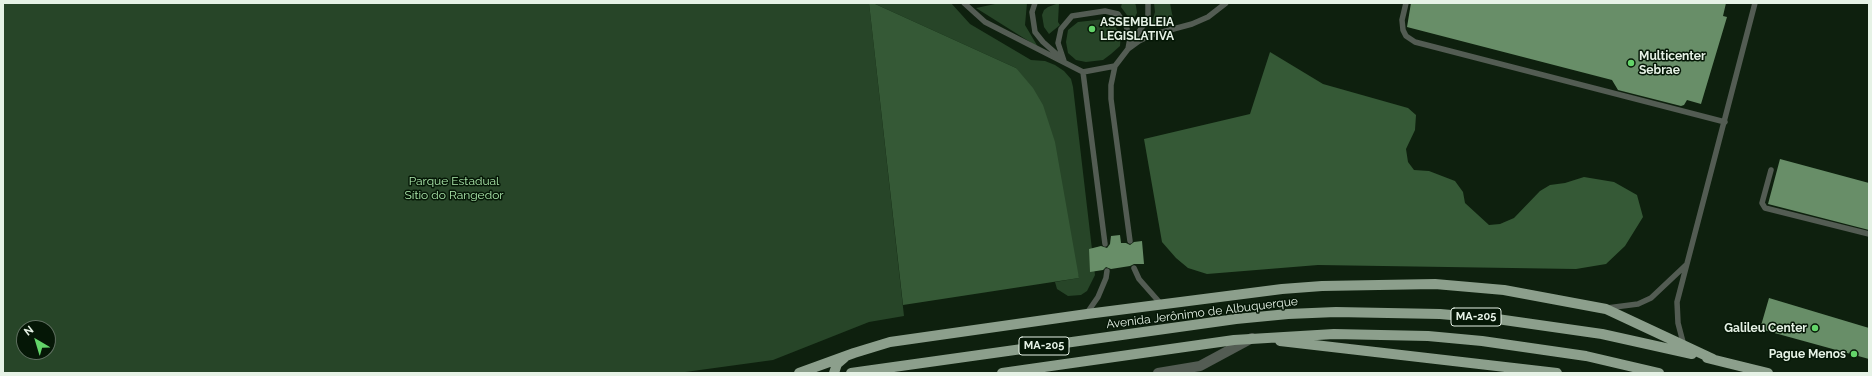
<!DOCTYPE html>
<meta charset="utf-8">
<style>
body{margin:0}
#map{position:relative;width:1872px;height:376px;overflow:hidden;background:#0e200e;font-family:Raleway,sans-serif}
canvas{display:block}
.frame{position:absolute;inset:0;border:4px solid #e6f2e6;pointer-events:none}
.north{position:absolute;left:16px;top:320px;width:40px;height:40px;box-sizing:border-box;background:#051706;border:1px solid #5f6f60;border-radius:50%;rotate:322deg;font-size:11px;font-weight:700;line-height:16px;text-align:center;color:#e6f2e6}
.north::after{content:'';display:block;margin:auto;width:14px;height:18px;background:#63d469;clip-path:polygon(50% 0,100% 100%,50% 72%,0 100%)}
</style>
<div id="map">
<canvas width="1872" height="376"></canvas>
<div class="frame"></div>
<div class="north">N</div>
</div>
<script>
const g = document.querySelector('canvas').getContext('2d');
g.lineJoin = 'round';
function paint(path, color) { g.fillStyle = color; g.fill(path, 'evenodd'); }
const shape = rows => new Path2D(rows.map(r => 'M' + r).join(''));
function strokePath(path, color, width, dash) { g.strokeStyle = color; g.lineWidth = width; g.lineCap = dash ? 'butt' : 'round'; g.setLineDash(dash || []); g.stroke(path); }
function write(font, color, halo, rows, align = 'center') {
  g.font = font + ' Raleway,sans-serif'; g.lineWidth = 3; g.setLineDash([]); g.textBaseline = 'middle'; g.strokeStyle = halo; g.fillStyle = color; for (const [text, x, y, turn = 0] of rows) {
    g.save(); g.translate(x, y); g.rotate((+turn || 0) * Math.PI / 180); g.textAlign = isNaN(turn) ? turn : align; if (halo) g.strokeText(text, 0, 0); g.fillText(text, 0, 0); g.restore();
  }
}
paint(shape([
 [3,3,869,3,904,316,869,322,773,360,678,373,3,373],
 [24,328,48,328,48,352,24,352],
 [873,3,951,3,970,24,1031,60,1045,61,1055,65,1064,71,1071,79,1073,87,1095,275,1087,291,1081,295,1068,296,1057,289,1055,282,1079,278,1016,68],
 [1000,3,1027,3,1025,25,1038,47,976,8],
 [1059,3,1058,22,1060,25,1049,34,1044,27,1042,15,1044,10,1048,7],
 [1122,3,1135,3,1136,6,1137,13,1132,22,1121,7],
 [1154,3,1170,3,1173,19,1170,23,1151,26,1155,12],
 [1105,19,1111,21,1121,35,1120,46,1111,54,1103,60,1086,62,1076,60,1068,53,1066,42,1068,30,1078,22]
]), '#274528');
paint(shape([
 [869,3,873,3,1016,68,1033,88,1043,105,1055,142,1079,278,903,305],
 [1270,52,1323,84,1408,108,1416,115,1415,130,1406,149,1408,162,1414,170,1429,171,1455,181,1463,192,1465,203,1489,225,1500,224,1514,218,1540,191,1550,185,1565,183,1584,177,1614,182,1637,195,1643,217,1625,246,1606,264,1576,269,1318,265,1207,274,1188,268,1176,258,1162,242,1144,139,1250,114]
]), '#355936');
paint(shape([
 [1411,3,1726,3,1723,16,1727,17,1701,104,1687,100,1684,105,1681,106,1618,90,1612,80,1407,27],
 [1780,159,1869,183,1869,230,1768,204],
 [1120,235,1121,243,1126,243,1130,245,1134,242,1142,241,1144,264,1134,264,1130,266,1111,269,1106,267,1103,270,1090,272,1089,249,1101,246,1107,248,1110,244,1111,236],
 [1769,298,1869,328,1869,359,1760,329]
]), '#688e68');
strokePath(shape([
 [964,3,985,22,1083,72,1115,66],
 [1035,3,1032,12,1035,32,1043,42,1060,57],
 [1406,3,1402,20,1403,30,1406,36,1415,42,1725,122],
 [1131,44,1148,18,1148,3],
 [1064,61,1058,43,1061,29,1072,16,1105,11,1118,14,1126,26,1130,38,1128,49],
 [1083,72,1105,244],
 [1771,170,1762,203,1765,208,1869,234],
 [1130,241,1111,99,1111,85,1115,66,1128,49,1139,41,1151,35,1192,24,1208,17,1226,3],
 [1134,268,1139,279,1161,304],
 [1607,308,1638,304,1651,298,1686,265],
 [1087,313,1098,297,1106,278,1107,271],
 [1684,346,1678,323,1677,302,1755,3]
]), '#535c53', 5.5);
strokePath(shape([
 [1158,373,1200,366,1252,338]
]), '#535c53', 10);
strokePath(shape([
 [1280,341,1557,373],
 [1707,358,1768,373],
 [799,373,854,353,890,342,1087,314,1282,289,1322,286,1435,284,1504,290,1606,309,1713,359],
 [834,373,837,364,844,358],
 [851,373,1236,319,1288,314,1336,312,1440,314,1497,319,1602,334,1692,354],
 [1002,373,1234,340,1334,334,1428,336,1482,341,1586,356,1659,373]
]), '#8c9f8c', 10);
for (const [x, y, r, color] of [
 [1092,29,4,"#63d469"],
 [1631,63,4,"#63d469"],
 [1815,328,4,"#63d469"],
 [1854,354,4,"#63d469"]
]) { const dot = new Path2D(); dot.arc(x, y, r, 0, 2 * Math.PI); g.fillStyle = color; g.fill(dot); strokePath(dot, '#051706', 1.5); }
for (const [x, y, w] of [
 [1476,317,50],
 [1044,346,50]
]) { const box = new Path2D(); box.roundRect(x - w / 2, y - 9, w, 18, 3); g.fillStyle = '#051706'; g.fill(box); strokePath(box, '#e6f2e6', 1); }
write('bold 11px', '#e6f2e6', null, [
 ["MA-205",1476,317],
 ["MA-205",1044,346]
]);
write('bold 12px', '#e6f2e6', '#051706', [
 ["ASSEMBLEIA",1100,22],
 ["LEGISLATIVA",1100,36],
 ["Multicenter",1639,56],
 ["Sebrae",1639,70],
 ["Galileu Center",1807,328,"right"],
 ["Pague Menos",1846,354,"right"]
], 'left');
write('12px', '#abe6ab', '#051706', [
 ["Parque Estadual",454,181],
 ["Sítio do Rangedor",454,195]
]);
write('12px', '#e6f2e6', '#051706', [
 ["Avenida Jerônimo de Albuquerque",1202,313,-7]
]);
</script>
